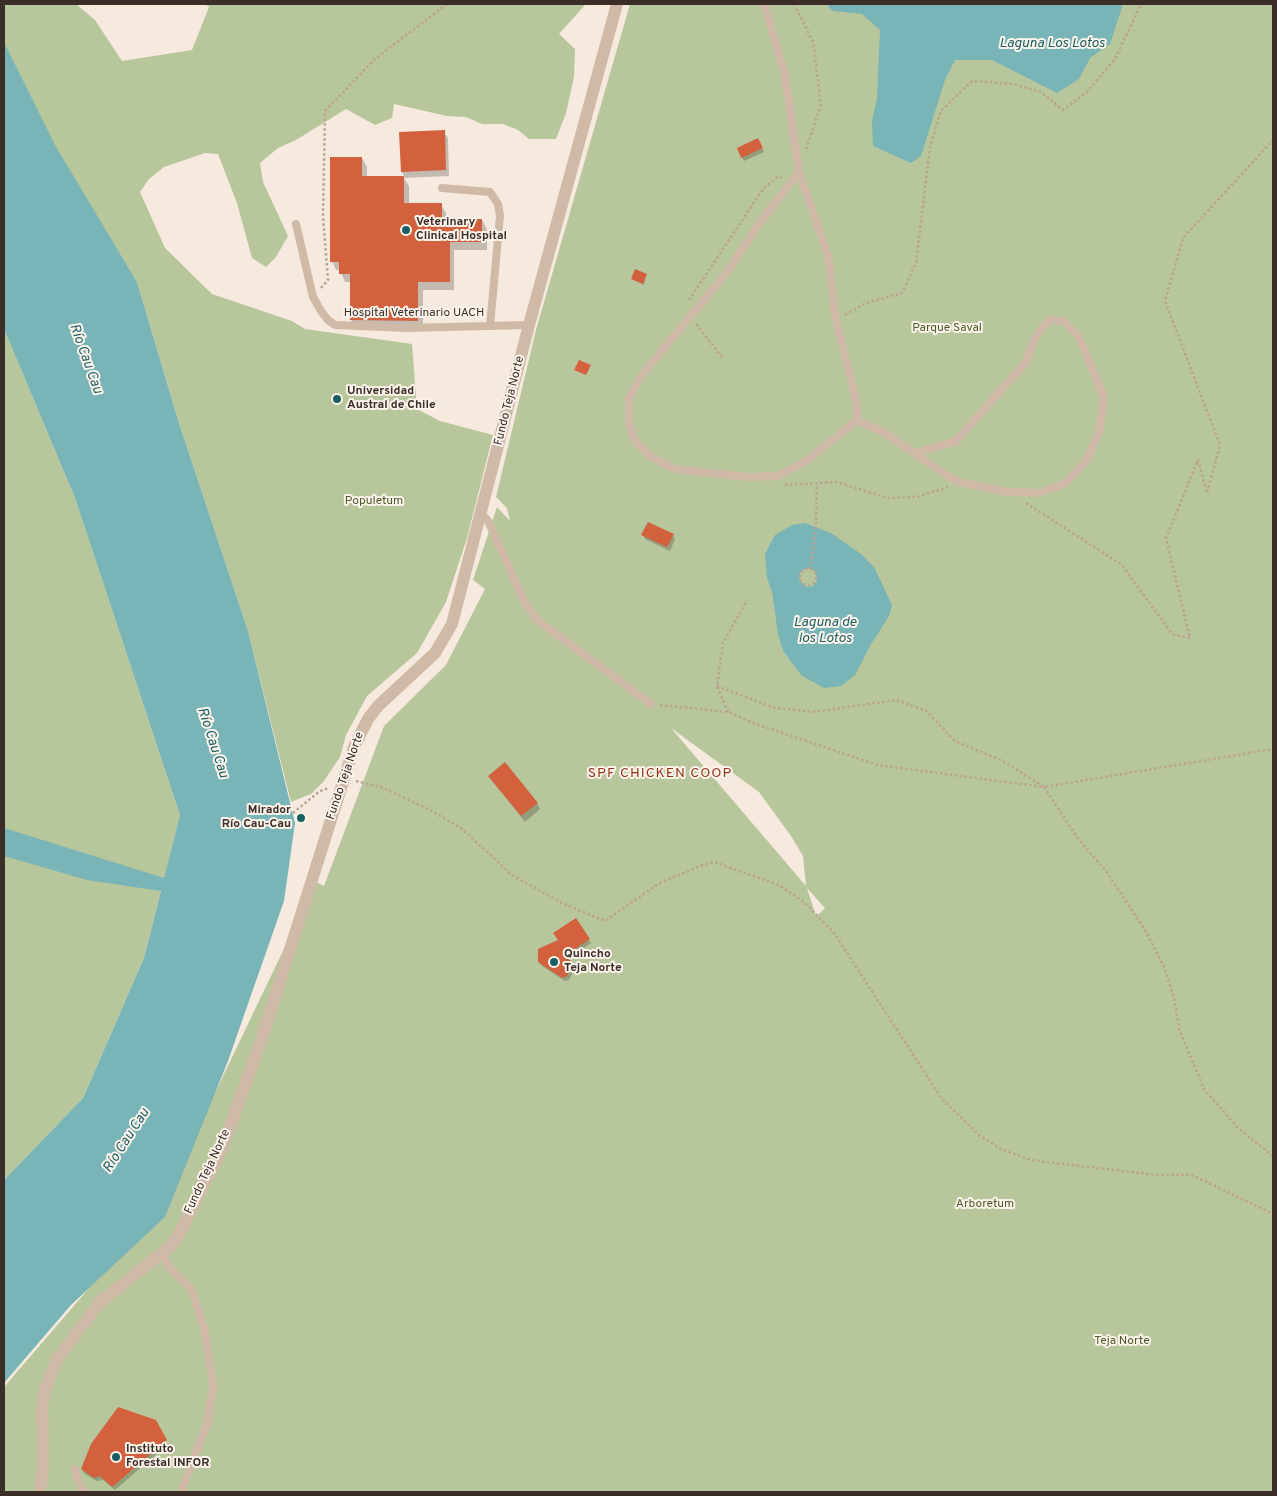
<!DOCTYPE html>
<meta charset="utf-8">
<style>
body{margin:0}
#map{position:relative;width:1277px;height:1496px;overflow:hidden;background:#f5eadd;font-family:Overpass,sans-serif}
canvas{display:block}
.frame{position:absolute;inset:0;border:5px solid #3b2e29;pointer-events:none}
</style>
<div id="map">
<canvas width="1277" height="1496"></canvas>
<div class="frame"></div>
</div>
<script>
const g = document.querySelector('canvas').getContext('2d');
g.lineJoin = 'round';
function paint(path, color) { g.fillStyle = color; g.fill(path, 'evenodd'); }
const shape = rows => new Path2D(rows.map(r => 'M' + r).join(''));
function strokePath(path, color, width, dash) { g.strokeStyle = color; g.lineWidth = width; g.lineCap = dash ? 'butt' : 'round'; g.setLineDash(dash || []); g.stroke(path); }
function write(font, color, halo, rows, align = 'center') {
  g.font = font + ' Overpass,sans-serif'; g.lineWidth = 4; g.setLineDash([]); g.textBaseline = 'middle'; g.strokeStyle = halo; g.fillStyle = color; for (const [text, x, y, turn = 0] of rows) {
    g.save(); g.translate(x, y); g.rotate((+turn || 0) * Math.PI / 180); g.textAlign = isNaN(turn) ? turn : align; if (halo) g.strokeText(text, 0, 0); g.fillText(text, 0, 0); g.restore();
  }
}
paint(shape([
 [4,4,76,4,95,20,122,61,192,50,209,7,205,4,586,4,559,34,575,49,574,77,566,113,556,139,529,139,518,130,503,124,482,124,466,117,447,116,394,104,392,118,375,125,346,109,296,140,278,148,260,163,263,182,288,236,276,257,266,267,252,258,237,203,218,154,205,153,164,167,149,179,140,192,165,248,212,294,292,321,305,329,412,344,417,409,440,421,493,435,467,538,446,602,417,653,367,696,346,735,340,757,324,781,311,794,291,802,248,631,178,420,137,282,55,147,4,42],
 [630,4,1273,4,1273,1492,4,1492,4,1387,90,1287,162,1215,213,1097,316,882,324,886,384,726,446,665,485,589,473,580,497,507,510,521,507,508,496,497,536,330],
 [774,605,797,669,783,651],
 [671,728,759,792,791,836,803,856,806,886],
 [807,888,825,908,817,916,816,916],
 [4,329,75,498,180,815,144,958,83,1098,4,1180]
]), '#b8c69b');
paint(shape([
 [827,4,1123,4,1110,44,1090,58,1079,79,1057,93,992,60,955,60,945,80,921,156,911,163,873,146,872,121,877,98,880,30,862,14,832,11],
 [4,42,56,147,137,282,178,420,248,631,295,823,284,901,228,1061,165,1217,71,1305,4,1383,4,1180,83,1098,144,958,161,891,87,880,4,856,4,828,164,878,180,815,75,498,4,329],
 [805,523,831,533,861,554,874,567,892,605,889,616,870,646,855,675,841,686,824,688,801,675,783,651,778,634,772,592,767,578,765,554,775,535,792,525],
 [811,568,816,572,817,581,813,586,807,587,800,581,799,575,802,570]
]), '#79b4b6');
paint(shape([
 [444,132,448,138,449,176,404,178,409,186,409,205,441,205,446,213,446,220,482,220,487,229,487,250,454,250,454,290,423,290,423,329,356,328,351,320,351,282,345,282,340,270,336,270,332,261,362,158,367,167,367,178,405,178,402,172],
 [760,144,764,152,744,161,742,157],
 [646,275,644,285,633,279],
 [643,535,673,535,675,539,670,551,645,539],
 [489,776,537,803,540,809,525,822],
 [576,919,591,943,571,957,572,974,569,980,565,981,542,966,539,962],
 [155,1421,168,1444,115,1490,103,1480,97,1481,85,1474,82,1470]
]), '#0003');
paint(shape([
 [445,130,446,170,401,172,399,132],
 [758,138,763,148,741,158,737,148],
 [330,157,362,157,362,176,404,176,404,203,442,203,442,219,482,219,482,242,450,242,450,282,418,282,418,321,350,320,350,274,339,274,339,262,330,262],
 [635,269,647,274,643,284,631,279],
 [579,360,591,365,586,375,574,370],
 [648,522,674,534,667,547,641,535],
 [505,762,538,803,521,816,488,776],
 [576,918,590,939,570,952,571,969,567,976,562,978,538,962,538,949,558,940,553,933],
 [118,1407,156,1420,167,1440,112,1487,100,1476,94,1478,81,1469,91,1444]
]), '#d3613e');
strokePath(shape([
 [794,4,813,42,821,104,806,150],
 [321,288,328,280,323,216,325,111,375,59,447,4],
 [689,300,763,189,777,177,782,178],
 [845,315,866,303,902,293,916,263,930,147,941,111,972,81,1013,84,1041,92,1063,110,1087,92,1115,59,1141,4],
 [696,324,723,358],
 [785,485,836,482,888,498,917,497,948,487],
 [1026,503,1122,565,1172,634,1190,638,1166,538,1198,460,1207,493,1220,445,1165,301,1183,238,1273,140],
 '800 577a8 8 0 1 1 16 0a8 8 0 1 1-16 0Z',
 [810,569,816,527,817,484],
 [717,686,775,708,814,712,896,700,926,711,955,741,1003,761,1044,787,1273,749],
 [660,705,728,712,756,724,877,765,1044,787,1079,840,1106,871,1145,930,1165,969,1175,1002,1179,1029,1204,1089,1238,1128,1273,1156],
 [728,712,717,686,723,643,747,600],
 [356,781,381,787,430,810,461,828,512,875,562,903,605,921,658,884,700,866,714,862,779,885,804,902,834,933,942,1099,979,1135,1001,1149,1030,1160,1156,1175,1192,1175,1273,1214],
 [293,813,320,791,329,788]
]), '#bba391', 2.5, [2.5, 2.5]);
strokePath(shape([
 [764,4,785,75,799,172,828,256,836,320,857,405,857,420,806,461,778,476,747,477,674,469,652,457,635,441,629,424,629,398,641,376,727,272,761,221,799,172],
 [442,188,490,192,498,204,500,216,490,326],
 [296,224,313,297,321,311,328,320,335,325,407,328,529,325],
 [857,420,885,433,949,477,959,482,1008,492,1038,493,1064,484,1087,460,1099,432,1104,397,1078,335,1064,321,1049,320,1034,339,1026,362,956,441,916,453],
 [481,513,488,521,525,603,537,620,651,704],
 [162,1253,169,1268,191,1288,204,1328,213,1386,208,1421,181,1492],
 [75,1469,78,1481,85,1492]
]), '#cfb9a7', 8);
strokePath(shape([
 [40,1492,43,1468,42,1405,45,1389,57,1359,100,1302,171,1246,178,1237,221,1151,261,1041,354,747,368,719,378,706,435,653,452,624,529,325,617,4]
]), '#cfb9a7', 12);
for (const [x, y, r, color] of [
 [406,230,5,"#195e62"],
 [337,399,5,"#195e62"],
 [301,818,5,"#195e62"],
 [554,962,5,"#195e62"],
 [116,1457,5,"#195e62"]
]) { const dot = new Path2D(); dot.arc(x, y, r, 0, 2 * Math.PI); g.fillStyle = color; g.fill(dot); strokePath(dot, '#fcf4eb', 2); }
write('bold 12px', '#3b2e29', '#fcf4eb', [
 ["Veterinary",416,223],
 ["Clinical Hospital",416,237],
 ["Universidad",347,392],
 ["Austral de Chile",347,406],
 ["Mirador",291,811,"right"],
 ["Río Cau-Cau",291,825,"right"],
 ["Quincho",564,955],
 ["Teja Norte",564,969],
 ["Instituto",126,1450],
 ["Forestal INFOR",126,1464]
], 'left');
write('12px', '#3b2e29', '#fcf4eb', [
 ["Hospital Veterinario UACH",414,314],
 ["Fundo Teja Norte",510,401,-76],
 ["Fundo Teja Norte",346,776,-71],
 ["Fundo Teja Norte",208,1172,-65]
]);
write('12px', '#4a5c29', '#fcf4eb', [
 ["Parque Saval",947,329],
 ["Populetum",374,502],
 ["Arboretum",985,1205],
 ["Teja Norte",1122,1342]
]);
write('italic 14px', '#195e62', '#fcf4eb', [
 ["Laguna Los Lotos",1052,44],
 ["Río Cau Cau",85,359,70],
 ["Laguna de",825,623],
 ["los Lotos",825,639],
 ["Río Cau Cau",212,743,72],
 ["Río Cau Cau",127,1141,-57]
]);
g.letterSpacing = '1px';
write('14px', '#943418', '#fcf4eb', [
 ["SPF CHICKEN COOP",660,774]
]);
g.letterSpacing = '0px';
</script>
